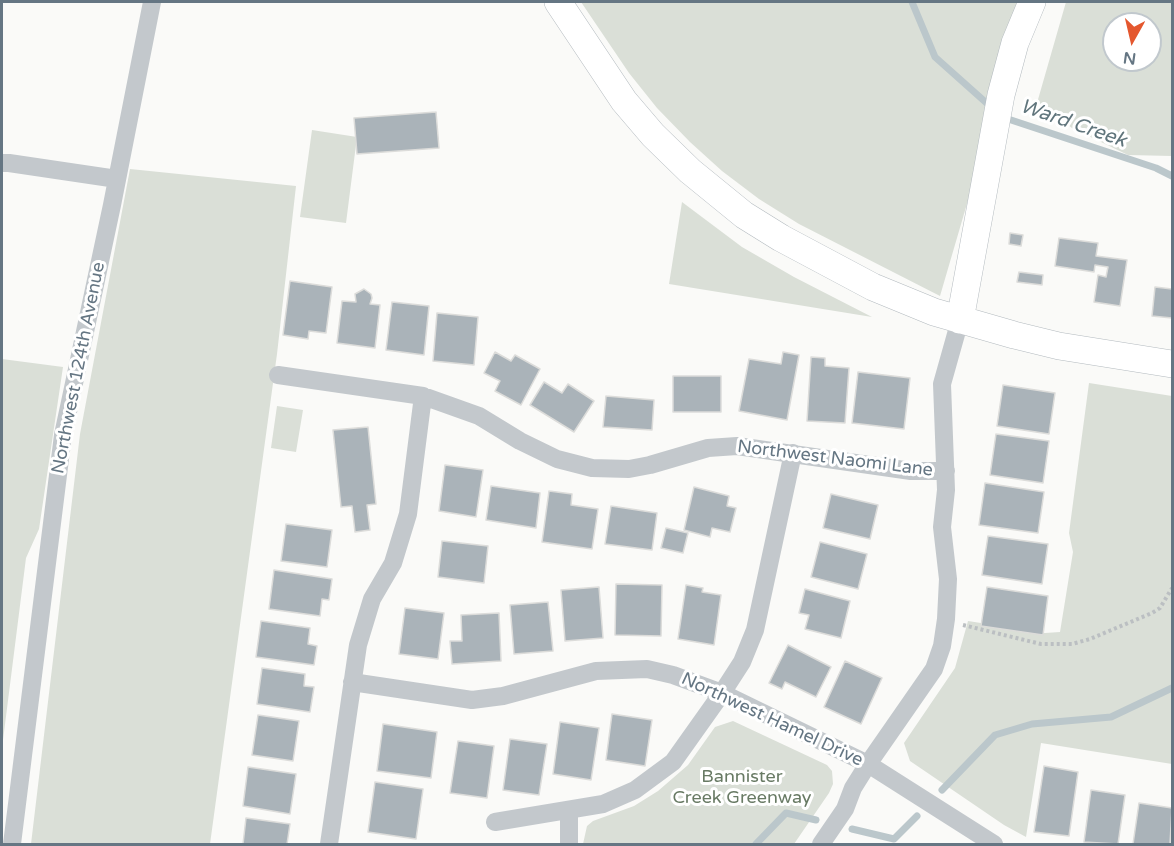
<!DOCTYPE html>
<style>
body{margin:0}
#map{position:relative;width:1174px;height:846px;overflow:hidden;background:#fafaf8;font-family:"Varela Round",sans-serif}
canvas{display:block}
.frame{position:absolute;inset:0;border:3px solid #657683;pointer-events:none}
.north{position:absolute;left:1102px;top:12px;width:60px;height:60px;box-sizing:border-box;background:#fff;border:2px solid #c1c8cd;border-radius:50%;rotate:188deg;font-size:16px;font-weight:700;line-height:24px;text-align:center;color:#657683}
.north::after{content:'';display:block;margin:auto;width:21px;height:27px;background:#e4572e;clip-path:polygon(50% 0,100% 100%,50% 72%,0 100%)}
</style>
<div id="map">
<canvas width="1174" height="846"></canvas>
<div class="frame"></div>
<div class="north">N</div>
</div>
<script>
const g = document.querySelector('canvas').getContext('2d');
g.lineJoin = 'round';
function paint(path, color) { g.fillStyle = color; g.fill(path, 'evenodd'); }
const shape = rows => new Path2D(rows.map(r => 'M' + r).join(''));
function strokePath(path, color, width, dash) { g.strokeStyle = color; g.lineWidth = width; g.lineCap = dash ? 'butt' : 'round'; g.setLineDash(dash || []); g.stroke(path); }
function write(font, color, halo, rows, align = 'center') {
  g.font = font + ' "Varela Round",sans-serif'; g.lineWidth = 6; g.setLineDash([]); g.textBaseline = 'middle'; g.strokeStyle = halo; g.fillStyle = color; for (const [text, x, y, turn = 0] of rows) {
    g.save(); g.translate(x, y); g.rotate((+turn || 0) * Math.PI / 180); g.textAlign = isNaN(turn) ? turn : align; if (halo) g.strokeText(text, 0, 0); g.fillText(text, 0, 0); g.restore();
  }
}
paint(shape([
 [581,2,1026,2,940,296,799,224,759,199,722,171,690,142,657,108,629,73],
 [1066,2,1172,2,1172,156,1128,155,1072,128,1037,103],
 [1114,24,1150,24,1150,60,1114,60],
 [312,130,357,137,346,223,300,217],
 [130,169,296,186,277,354,210,844,31,844,80,434],
 [682,202,742,247,794,277,872,317,669,284],
 [2,359,63,367,39,529,26,558,2,748],
 [1089,383,1172,396,1172,764,1041,743,1026,837,1004,825,910,761,904,743,955,668,968,621,1045,633,1060,632,1073,552,1069,533],
 [277,406,303,410,296,452,271,448],
 [733,721,827,765,832,771,833,784,829,793,794,844,583,844,587,826,593,821,634,806,658,791,688,765,715,727]
]), '#dadfd7');
strokePath(shape([
 [912,2,935,57,991,107],
 [1002,117,1156,168,1172,176],
 [942,790,995,735,1032,724,1111,717,1172,688],
 [852,829,894,839,917,816],
 [756,844,786,813,816,820]
]), '#bbc7cb', 7);
const building = shape([
 [436,112,439,148,357,154,354,118,436,112],
 [1010,233,1023,235,1021,246,1009,244,1010,233],
 [1059,238,1098,243,1096,256,1127,260,1120,306,1094,302,1098,275,1106,277,1108,267,1095,265,1094,272,1055,266,1059,238],
 [1019,272,1043,275,1042,285,1017,282,1019,272],
 [290,281,332,287,326,333,309,331,308,339,283,335,290,281],
 [1155,287,1172,289,1172,318,1152,316,1155,287],
 [364,289,371,294,372,298,370,304,380,305,375,348,337,343,342,301,356,302,355,294,364,289],
 [392,302,429,306,424,355,386,350,392,302],
 [437,313,478,317,474,365,433,361,437,313],
 [495,352,511,361,515,355,540,369,521,405,495,391,500,381,484,373,495,352],
 [783,352,799,355,787,420,739,411,749,359,781,364,783,352],
 [811,357,825,358,825,366,849,368,845,423,807,421,811,357],
 [858,372,910,378,904,429,852,423,858,372],
 [673,376,721,376,721,412,673,412,673,376],
 [544,382,562,393,568,384,594,401,574,432,530,405,544,382],
 [1003,385,1055,393,1049,434,997,426,1003,385],
 [606,396,654,400,652,430,603,427,606,396],
 [368,427,376,504,367,505,370,530,355,532,352,506,341,507,333,430,368,427],
 [996,434,1049,441,1043,483,990,475,996,434],
 [445,465,483,470,476,517,439,511,445,465],
 [985,483,1044,492,1038,533,979,525,985,483],
 [491,486,540,493,536,528,486,520,491,486],
 [694,487,729,496,727,506,736,508,730,532,712,528,710,537,684,530,694,487],
 [549,491,572,494,571,505,598,509,592,549,542,542,549,491],
 [831,494,878,505,870,539,823,528,831,494],
 [611,506,657,513,652,550,605,544,611,506],
 [286,524,332,530,327,567,281,561,286,524],
 [666,528,688,533,683,553,661,548,666,528],
 [988,536,1048,544,1042,584,982,575,988,536],
 [442,541,488,546,484,583,438,577,442,541],
 [820,542,867,554,858,589,811,577,820,542],
 [274,570,332,579,329,600,322,599,320,616,269,609,274,570],
 [616,584,662,585,661,636,615,635,616,584],
 [686,585,703,588,702,592,721,595,714,645,678,639,686,585],
 [599,587,603,638,565,641,561,590,599,587],
 [987,587,1048,596,1043,635,981,626,987,587],
 [805,589,850,601,841,638,805,629,809,615,799,613,805,589],
 [548,602,553,651,514,654,510,605,548,602],
 [405,608,444,613,438,659,399,654,405,608],
 [499,613,501,661,452,664,450,641,462,641,461,615,499,613],
 [261,621,310,628,308,644,317,646,314,665,256,657,261,621],
 [788,645,831,667,816,697,785,682,782,689,769,683,788,645],
 [845,661,882,678,861,724,824,707,845,661],
 [262,668,305,674,304,686,314,687,310,712,257,704,262,668],
 [612,714,652,720,645,766,606,760,612,714],
 [258,715,299,721,293,761,252,755,258,715],
 [560,722,599,728,591,780,553,774,560,722],
 [383,724,437,732,431,778,377,771,383,724],
 [510,739,547,744,539,795,503,790,510,739],
 [458,741,494,746,487,798,450,793,458,741],
 [1044,766,1078,772,1069,836,1034,832,1044,766],
 [248,767,296,774,290,814,243,806,248,767],
 [375,782,423,789,416,839,368,832,375,782],
 [1091,790,1125,795,1118,844,1084,842,1091,790],
 [1139,803,1172,808,1170,844,1133,844,1139,803],
 [246,818,290,824,287,844,243,844,246,818]
]);
paint(building, '#aab3b9');
strokePath(building, '#dcdcda', 1.5);
const secondary = shape([
 [558,2,624,101,653,135,690,171,744,215,781,238,873,287,934,312,1014,335,1059,346,1172,364],
 [960,320,1001,95,1015,43,1032,2]
]);
strokePath(secondary, '#b3babf', 28);
strokePath(shape([
 [963,625,1041,644,1072,644,1090,639,1152,613,1160,608,1172,588]
]), '#bbbfc2', 4, [3, 3]);
strokePath(shape([
 [2,163,9,163,117,179],
 [278,375,423,396,479,416,520,441,557,459,592,468,629,469,650,465,708,448,737,446,911,471,946,471],
 [352,682,472,700,503,696,596,671,647,669,673,675,722,693,868,764,994,844],
 [569,810,569,844],
 [495,822,603,804,635,790,673,762,722,693,742,662,755,630,793,453],
 [12,844,63,435,112,205,152,2],
 [329,844,358,645,372,599,393,563,408,514,423,396],
 [821,844,845,809,853,788,868,764,934,669,942,646,946,619,948,579,942,527,946,490,942,384,960,320]
]), '#c3c8cc', 18);
strokePath(secondary, '#fff', 27);
write('18px', '#657683', '#fff', [
 ["Northwest 124th Avenue",79,368,-79],
 ["Northwest Naomi Lane",835,459,7],
 ["Northwest Hamel Drive",772,720,25]
]);
write('18px', '#687a64', '#fff', [
 ["Bannister",742,777],
 ["Creek Greenway",742,798]
]);
write('italic 20px', '#60757c', '#fff', [
 ["Ward Creek",1073,124,19]
]);
</script>
